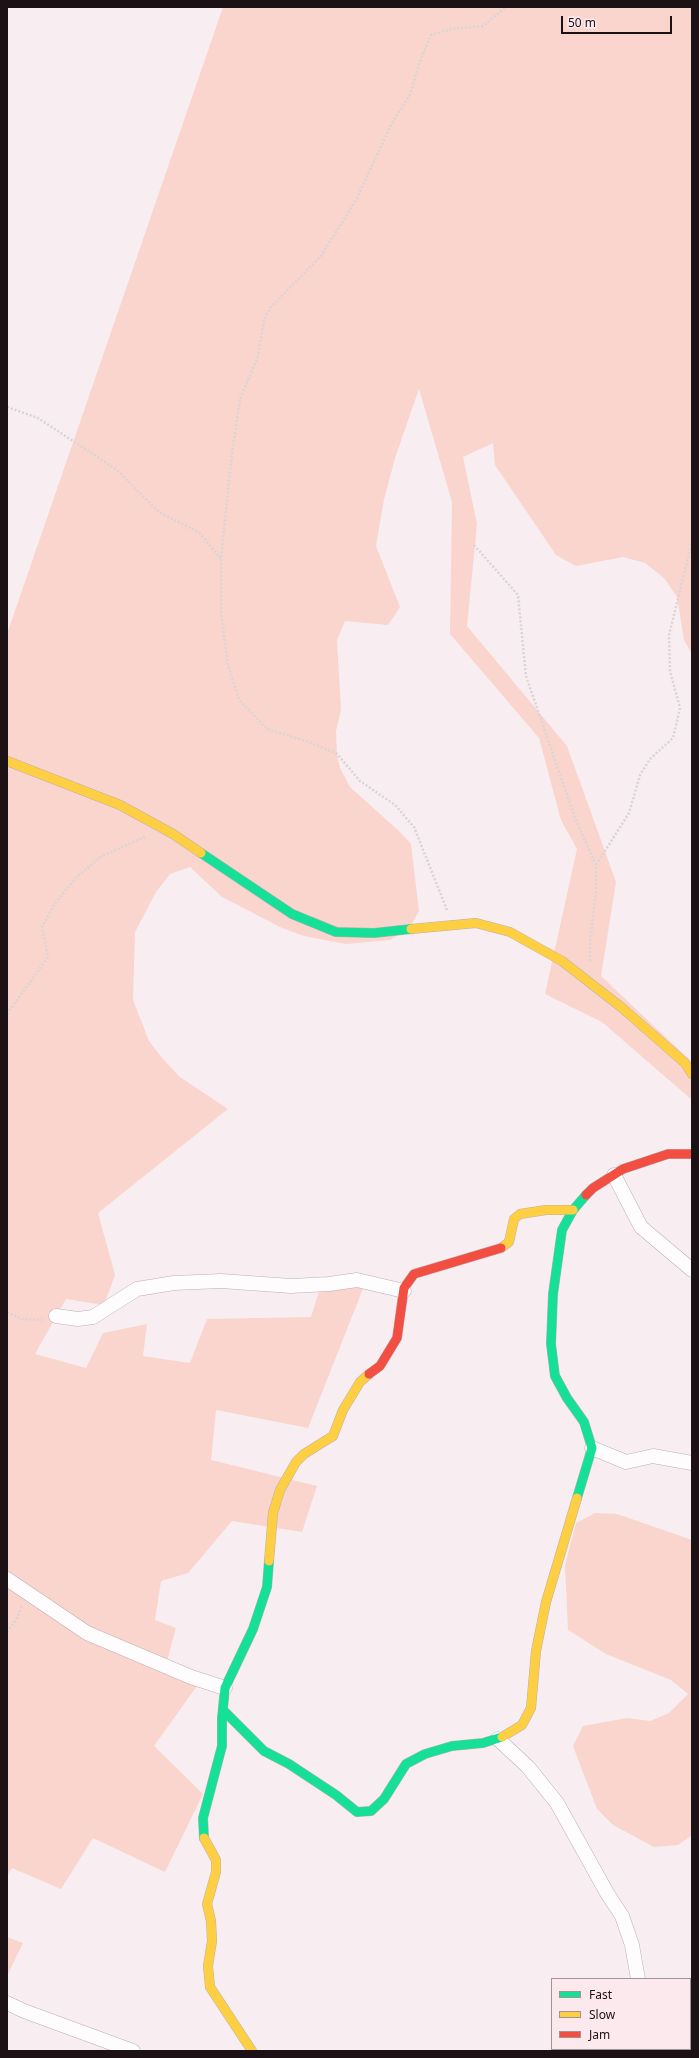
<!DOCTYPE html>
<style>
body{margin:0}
#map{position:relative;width:699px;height:2058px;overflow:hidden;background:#f8edf0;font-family:"Noto Sans",sans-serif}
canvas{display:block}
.frame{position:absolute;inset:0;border:8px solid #1c1115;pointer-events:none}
.legend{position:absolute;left:551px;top:1978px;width:140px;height:72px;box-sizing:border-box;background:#fce9ee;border:1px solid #a29397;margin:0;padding:5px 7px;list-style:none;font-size:12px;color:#1c1115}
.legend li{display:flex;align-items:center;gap:8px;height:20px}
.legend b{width:20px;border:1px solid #a29397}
.scale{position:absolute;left:561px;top:16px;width:111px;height:18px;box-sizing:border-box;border:2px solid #1c1115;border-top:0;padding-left:5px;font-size:12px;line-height:14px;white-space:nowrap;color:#1c1115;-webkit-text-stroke:3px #fce9ee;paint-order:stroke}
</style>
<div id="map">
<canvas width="699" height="2058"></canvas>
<div class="frame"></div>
<ul class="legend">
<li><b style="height:5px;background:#16e098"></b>Fast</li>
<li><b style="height:5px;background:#ffcf43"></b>Slow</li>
<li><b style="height:5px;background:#f24e42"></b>Jam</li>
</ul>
<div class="scale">50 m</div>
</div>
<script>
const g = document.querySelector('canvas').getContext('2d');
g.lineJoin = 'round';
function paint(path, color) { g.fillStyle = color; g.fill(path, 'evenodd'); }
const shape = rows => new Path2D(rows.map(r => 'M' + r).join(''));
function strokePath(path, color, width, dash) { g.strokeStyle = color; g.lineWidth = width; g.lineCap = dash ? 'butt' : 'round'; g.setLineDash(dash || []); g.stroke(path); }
paint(shape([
 [223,7,692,7,692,654,684,640,677,597,664,578,645,563,623,557,576,566,556,555,495,465,493,443,463,457,477,524,467,626,567,746,616,882,601,976,692,1062,692,1100,602,1022,545,994,577,849,561,820,539,738,450,634,452,502,419,389,396,455,384,499,376,546,400,607,388,625,345,621,337,640,341,710,336,731,337,754,340,768,350,787,400,832,411,844,419,911,409,929,390,940,346,944,304,936,282,928,222,897,190,867,170,874,156,892,135,932,133,1000,149,1041,163,1059,180,1077,228,1109,98,1213,115,1275,104,1305,66,1299,35,1354,86,1368,103,1333,147,1324,143,1356,190,1363,207,1319,311,1317,323,1279,364,1286,308,1428,216,1410,211,1460,317,1486,302,1532,232,1521,188,1573,161,1581,155,1620,176,1628,164,1672,197,1686,154,1746,203,1794,165,1872,93,1838,61,1889,12,1868,7,1876,7,634],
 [595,1513,617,1514,692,1540,692,1835,678,1845,654,1847,613,1825,597,1809,573,1746,583,1726,627,1718,650,1721,669,1713,688,1694,671,1680,606,1654,568,1630,565,1565,576,1523],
 [7,1937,23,1943,7,1976]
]), '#fad5cd');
const street = shape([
 [614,1175,641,1227,692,1270],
 [56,1316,78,1319,93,1317,137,1289,174,1283,221,1281,291,1286,329,1284,357,1280,404,1291],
 [592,1448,626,1462,653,1456,692,1463],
 [7,1579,87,1633,191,1677,225,1688],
 [498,1739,528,1767,557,1803,607,1893,622,1916,632,1945,638,1979],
 [7,2003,24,2011,133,2051],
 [653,2049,653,2051]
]);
const fast = shape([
 [201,853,292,914,336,932,374,933,411,929],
 [577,1498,592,1448,584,1422,567,1398,555,1376,551,1344,553,1294,562,1230,573,1210,586,1195],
 [223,1710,264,1751,289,1764,336,1795,357,1812,371,1811,384,1799,406,1764,425,1754,452,1746,483,1743,502,1737],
 [204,1838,203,1818,222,1746,222,1718,225,1688,253,1629,267,1587,269,1561]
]);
const slow = shape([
 [7,761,120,805,173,834,201,853],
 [411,929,476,923,510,932,562,961,621,1007,685,1063,692,1074],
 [501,1248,509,1242,514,1219,520,1214,546,1210,573,1210],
 [269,1561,273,1513,280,1490,296,1462,304,1454,333,1436,343,1410,360,1382,369,1374],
 [502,1737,522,1725,531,1708,536,1651,546,1602,577,1498],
 [204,1838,216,1860,216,1872,207,1904,211,1921,212,1941,208,1966,210,1987,252,2051]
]);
const jam = shape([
 [586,1195,593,1188,623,1169,668,1154,692,1154],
 [369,1374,380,1366,397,1338,404,1288,414,1274,501,1248]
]);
strokePath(street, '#bab0b3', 15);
strokePath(fast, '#bab0b3', 10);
strokePath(slow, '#bab0b3', 10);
strokePath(jam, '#bab0b3', 10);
strokePath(shape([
 [7,407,38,418,117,470,159,512,200,533,221,559],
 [474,545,518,595,526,676,575,818,596,865,596,893,590,941,590,962],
 [596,865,629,813,640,775,650,759,673,738,680,708,670,671,669,635,692,542],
 [447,910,414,827,395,805,360,781,337,754,309,742,267,729,239,700,228,665,221,613,221,559,232,453,240,399,258,356,264,320,270,308,321,256,356,200,392,123,410,95,419,64,431,35,451,29,483,26,506,7],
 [7,1014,48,957,42,927,55,903,77,877,102,856,145,837],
 [7,1312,22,1319,43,1320],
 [7,1632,16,1620,22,1606]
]), '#d9d5d6', 2.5, [2, 2]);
strokePath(street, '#fefcfd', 14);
strokePath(fast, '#16e098', 9);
strokePath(slow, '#ffcf43', 9);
strokePath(jam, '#f24e42', 9);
</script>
